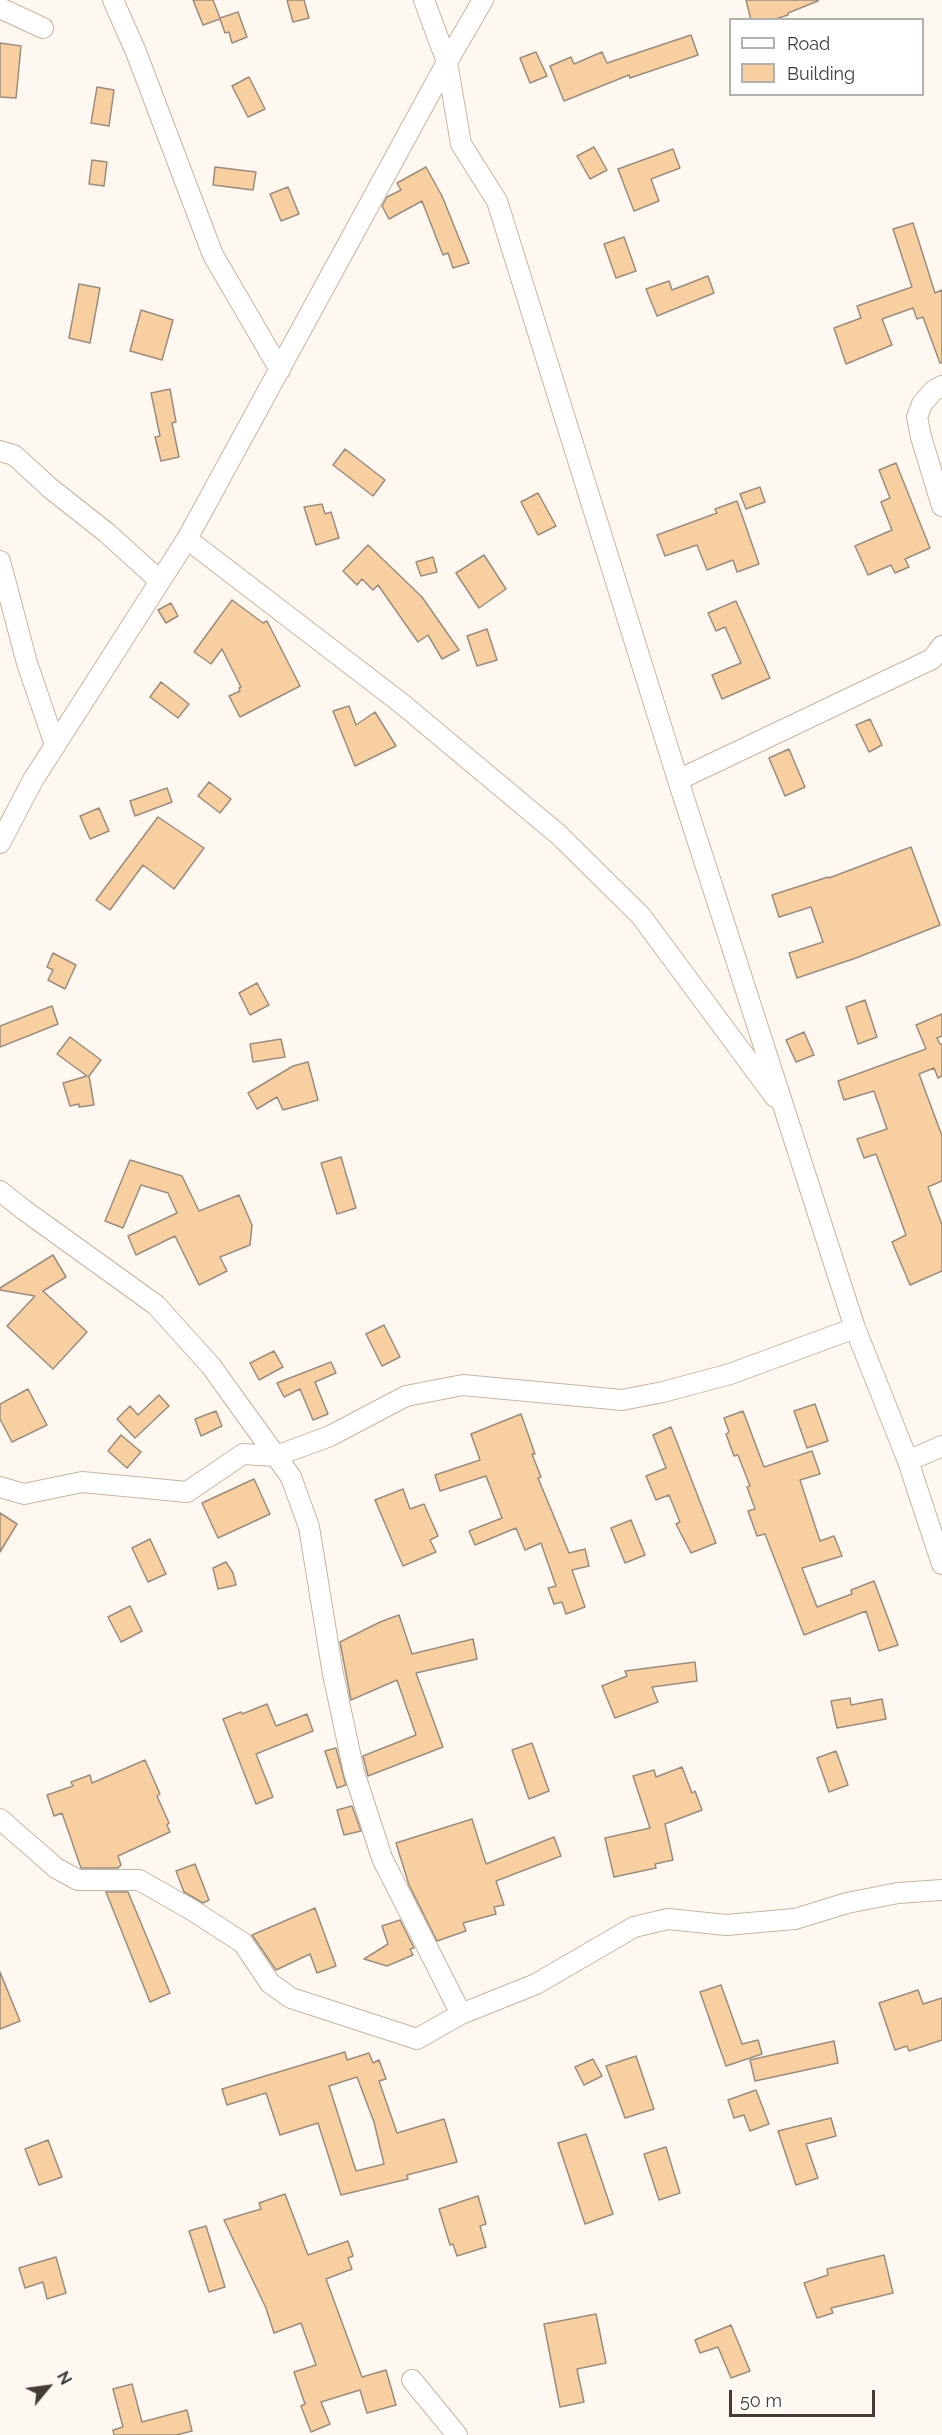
<!DOCTYPE html>
<style>
body{margin:0}
#map{position:relative;width:942px;height:2435px;overflow:hidden;background:#fff8f1;font-family:Raleway,sans-serif}
canvas{display:block}
.legend{position:absolute;left:729px;top:18px;width:195px;height:78px;box-sizing:border-box;background:#fff;border:2px solid #b3b1ae;margin:0;padding:8px 10px;list-style:none;font-size:18px;color:#423c35}
.legend li{display:flex;align-items:center;gap:12px;height:30px}
.legend b{width:30px;border:2px solid #b3b1ae}
.north{position:absolute;left:18px;top:2357px;width:60px;height:60px;-webkit-text-stroke:4px #fff;paint-order:stroke;rotate:61deg;font-size:16px;font-weight:700;line-height:24px;text-align:center;color:#423c35}
.north::after{content:'';display:block;margin:auto;width:21px;height:27px;background:#423c35;clip-path:polygon(50% 0,100% 100%,50% 72%,0 100%)}
.scale{position:absolute;left:729px;top:2390px;width:146px;height:27px;box-sizing:border-box;border:3px solid #423c35;border-top:0;padding-left:8px;font-size:18px;line-height:21px;white-space:nowrap;color:#423c35;-webkit-text-stroke:4px #fff;paint-order:stroke}
</style>
<div id="map">
<canvas width="942" height="2435"></canvas>
<ul class="legend">
<li><b style="height:8px;background:#fff"></b>Road</li>
<li><b style="height:16px;background:#f8cfa1"></b>Building</li>
</ul>
<div class="north">N</div>
<div class="scale">50 m</div>
</div>
<script>
const g = document.querySelector('canvas').getContext('2d');
g.lineJoin = 'round';
function paint(path, color) { g.fillStyle = color; g.fill(path, 'evenodd'); }
const shape = rows => new Path2D(rows.map(r => 'M' + r).join(''));
function strokePath(path, color, width, dash) { g.strokeStyle = color; g.lineWidth = width; g.lineCap = dash ? 'butt' : 'round'; g.setLineDash(dash || []); g.stroke(path); }
const building = shape([
 [193,0,213,0,220,18,238,12,247,37,232,43,229,32,225,33,220,19,203,25,193,0],
 [287,0,304,0,309,18,293,22,287,0],
 [746,0,818,0,818,1,788,13,788,15,772,20,751,20,746,0],
 [691,35,698,55,630,78,629,75,564,101,550,66,571,57,574,64,602,52,607,63,691,35],
 [0,43,21,46,16,98,0,97,0,43],
 [536,52,547,76,530,83,520,58,536,52],
 [249,77,265,109,248,117,232,86,249,77],
 [97,87,114,90,109,126,91,123,97,87],
 [594,147,607,170,590,179,577,156,594,147],
 [673,149,680,168,651,179,659,201,634,211,618,169,673,149],
 [92,160,107,162,104,186,89,184,92,160],
 [215,167,256,172,253,190,213,185,215,167],
 [426,167,442,196,469,263,453,268,448,253,443,255,422,201,389,219,382,206,387,197,401,190,397,183,426,167],
 [288,187,299,214,281,221,270,194,288,187],
 [913,223,935,293,942,290,942,363,940,363,923,317,917,319,913,308,882,319,892,345,846,364,834,328,861,318,857,306,912,287,893,229,913,223],
 [624,237,636,271,616,278,604,244,624,237],
 [708,276,714,293,657,316,646,289,669,281,672,290,708,276],
 [79,284,100,288,90,343,69,338,79,284],
 [141,310,173,320,162,360,130,351,141,310],
 [170,389,176,422,172,423,179,457,161,461,155,437,160,436,151,393,170,389],
 [345,449,385,480,373,496,333,465,345,449],
 [896,463,930,548,905,559,909,567,895,573,891,565,868,575,855,546,892,530,881,502,890,498,879,470,896,463],
 [760,487,765,502,746,509,740,494,760,487],
 [538,493,556,526,538,535,521,502,538,493],
 [737,501,759,564,737,572,733,560,707,570,697,545,665,556,657,535,717,513,715,509,737,501],
 [322,504,325,514,331,512,339,538,316,545,304,507,322,504],
 [368,545,422,597,459,650,442,659,428,635,418,642,378,585,373,590,362,579,357,585,343,571,368,545],
 [484,555,506,589,479,608,456,573,484,555],
 [433,557,437,572,421,576,416,562,433,557],
 [232,600,263,623,267,621,300,686,240,717,229,696,240,691,239,688,241,687,222,649,211,664,194,652,232,600],
 [736,601,770,678,722,699,712,675,741,663,725,627,716,631,708,613,736,601],
 [171,603,178,616,166,623,158,610,171,603],
 [487,629,497,660,477,666,467,636,487,629],
 [161,682,189,704,178,718,150,697,161,682],
 [349,706,356,725,375,712,396,746,355,766,333,711,349,706],
 [870,719,882,745,869,752,856,725,870,719],
 [789,749,805,787,785,796,769,758,789,749],
 [209,782,231,799,220,813,198,796,209,782],
 [167,788,172,802,135,816,130,801,167,788],
 [99,808,109,831,90,839,80,816,99,808],
 [158,817,204,848,174,889,143,865,110,910,96,900,158,817],
 [911,847,940,925,856,958,797,978,789,953,823,942,811,907,779,917,772,895,828,877,829,878,911,847],
 [53,953,76,965,65,989,48,980,53,970,47,967,53,953],
 [257,983,269,1005,250,1015,239,993,257,983],
 [865,1000,877,1037,858,1044,846,1007,865,1000],
 [52,1006,58,1024,0,1047,0,1026,52,1006],
 [942,1014,942,1036,937,1038,940,1044,942,1044,942,1076,938,1078,934,1068,919,1074,942,1136,942,1181,928,1187,942,1225,942,1271,910,1285,892,1242,906,1235,898,1213,876,1154,864,1158,857,1139,887,1129,874,1091,844,1100,838,1081,926,1049,916,1025,942,1014],
 [804,1032,814,1055,796,1062,786,1040,804,1032],
 [70,1037,101,1060,89,1076,94,1105,79,1107,79,1104,70,1106,63,1083,87,1076,57,1054,70,1037],
 [281,1039,285,1057,253,1062,250,1044,281,1039],
 [308,1062,318,1100,283,1110,277,1097,257,1109,248,1093,293,1066,308,1062],
 [341,1157,356,1208,337,1214,321,1163,341,1157],
 [130,1160,182,1176,199,1211,239,1195,252,1225,250,1245,220,1257,227,1271,199,1285,175,1236,136,1255,128,1236,177,1213,168,1193,141,1185,123,1228,105,1221,130,1160],
 [53,1255,66,1277,43,1291,87,1332,53,1369,7,1326,35,1296,0,1290,0,1288,53,1255],
 [384,1325,400,1357,382,1366,366,1334,384,1325],
 [274,1351,283,1367,259,1380,250,1363,274,1351],
 [331,1362,336,1373,315,1382,328,1414,313,1420,300,1389,284,1397,277,1383,331,1362],
 [28,1389,47,1425,12,1442,0,1419,0,1404,28,1389],
 [159,1395,169,1406,135,1438,117,1419,130,1406,138,1415,159,1395],
 [815,1404,828,1441,807,1448,794,1411,815,1404],
 [216,1411,222,1426,201,1436,195,1419,216,1411],
 [743,1411,764,1467,812,1451,820,1474,800,1480,820,1541,834,1536,842,1556,802,1568,817,1607,852,1594,851,1590,874,1581,898,1645,879,1651,866,1611,804,1635,765,1534,757,1536,748,1511,755,1509,747,1487,750,1486,738,1455,734,1456,726,1434,729,1432,724,1418,743,1411],
 [521,1414,535,1454,532,1454,541,1477,538,1478,569,1553,585,1549,589,1566,572,1570,585,1607,566,1614,562,1602,554,1604,548,1588,556,1586,541,1543,525,1550,516,1528,475,1545,469,1531,502,1518,486,1476,440,1491,435,1475,480,1460,471,1434,521,1414],
 [671,1427,716,1543,691,1553,676,1524,680,1522,669,1495,656,1500,646,1476,666,1468,653,1435,671,1427],
 [121,1435,141,1452,127,1468,108,1451,121,1435],
 [254,1479,270,1514,218,1538,202,1503,254,1479],
 [403,1489,410,1509,424,1504,438,1536,430,1540,436,1552,403,1566,375,1500,403,1489],
 [0,1513,17,1524,0,1552,0,1513],
 [631,1520,645,1555,625,1563,611,1528,631,1520],
 [150,1539,166,1574,148,1582,132,1548,150,1539],
 [226,1562,233,1573,236,1585,218,1589,213,1568,226,1562],
 [130,1606,142,1631,121,1642,108,1617,130,1606],
 [399,1615,412,1654,473,1639,477,1659,416,1673,443,1747,368,1776,363,1756,416,1735,397,1680,351,1700,340,1642,380,1622,399,1615],
 [695,1662,697,1681,652,1687,658,1702,615,1718,602,1686,627,1676,625,1671,695,1662],
 [850,1698,851,1705,882,1699,886,1719,837,1728,831,1701,850,1698],
 [267,1704,276,1726,307,1714,313,1731,256,1754,273,1797,256,1804,223,1719,241,1712,242,1714,267,1704],
 [532,1743,549,1791,529,1799,512,1750,532,1743],
 [336,1748,346,1785,337,1788,325,1751,336,1748],
 [836,1751,848,1785,829,1792,817,1758,836,1751],
 [145,1760,160,1794,157,1796,169,1823,167,1825,170,1832,118,1856,121,1865,118,1868,81,1868,62,1813,54,1816,47,1795,73,1786,71,1782,90,1775,92,1783,145,1760],
 [682,1767,692,1793,695,1791,702,1810,665,1824,673,1860,655,1864,656,1868,614,1877,605,1838,650,1828,633,1776,654,1770,656,1777,682,1767],
 [352,1806,361,1831,344,1835,337,1810,352,1806],
 [472,1819,486,1864,554,1837,561,1856,496,1881,504,1905,494,1907,496,1914,463,1923,466,1931,437,1941,409,1885,396,1843,472,1819],
 [195,1864,209,1900,203,1903,184,1892,176,1871,195,1864],
 [106,1892,128,1892,170,1993,150,2002,106,1892],
 [315,1908,336,1966,317,1973,310,1954,276,1970,252,1935,315,1908],
 [400,1920,414,1948,410,1949,413,1955,387,1966,364,1959,388,1944,382,1926,400,1920],
 [0,1972,20,2021,0,2029,0,1972],
 [721,1985,742,2044,758,2040,762,2054,726,2066,700,1992,721,1985],
 [918,1990,923,2004,942,1998,942,2040,909,2051,907,2046,895,2050,879,2003,918,1990],
 [834,2041,838,2063,755,2081,750,2060,834,2041],
 [345,2052,347,2060,369,2053,373,2063,379,2060,386,2079,379,2081,397,2133,444,2119,457,2162,407,2175,408,2179,341,2195,318,2123,280,2135,266,2093,227,2105,222,2089,345,2052],
 [357,2077,374,2122,384,2164,356,2171,329,2086,357,2077],
 [636,2056,654,2109,625,2118,606,2066,636,2056],
 [593,2059,602,2076,584,2085,575,2067,593,2059],
 [756,2090,769,2124,750,2131,744,2115,734,2118,728,2100,756,2090],
 [831,2118,836,2136,806,2144,818,2178,796,2185,778,2131,831,2118],
 [586,2134,613,2214,585,2224,558,2143,586,2134],
 [48,2140,62,2177,39,2185,25,2149,48,2140],
 [666,2147,680,2193,659,2200,644,2154,666,2147],
 [285,2194,308,2255,348,2241,353,2256,348,2258,352,2269,326,2279,362,2377,386,2370,396,2405,367,2413,360,2390,321,2402,330,2424,311,2432,301,2406,305,2404,294,2372,316,2365,301,2323,274,2333,266,2308,224,2220,261,2209,259,2203,285,2194],
 [478,2196,486,2224,480,2226,486,2247,457,2256,453,2244,450,2245,439,2209,478,2196],
 [206,2226,225,2287,209,2292,189,2231,206,2226],
 [884,2255,893,2293,831,2308,833,2313,817,2318,804,2283,828,2275,827,2269,884,2255],
 [56,2257,66,2293,47,2299,43,2282,25,2288,19,2268,56,2257],
 [596,2314,606,2363,577,2369,584,2402,560,2407,544,2324,596,2314],
 [731,2325,750,2371,731,2378,718,2347,700,2353,695,2340,731,2325],
 [132,2384,142,2422,187,2410,192,2431,176,2435,114,2435,113,2430,123,2427,113,2389,132,2384]
]);
paint(building, '#f8cfa1');
strokePath(building, '#9b8d7d', 1.5);
const minor = shape([
 [113,0,136,52,213,255,280,370],
 [424,0,447,62,461,144,497,201,678,780,855,1328,908,1461,942,1564],
 [0,8,43,28],
 [942,386,933,391,922,404,917,417,921,437,942,506],
 [0,451,14,455,50,488,107,533,160,581],
 [187,539,401,703,559,835,641,916,775,1097],
 [0,561,27,663,55,745],
 [678,780,932,659,942,646],
 [0,843,33,780,187,539,447,62,483,0],
 [0,1191,24,1210,156,1305,211,1366,291,1477,309,1527,333,1674,354,1772,382,1858,461,2014],
 [908,1461,942,1446],
 [0,1487,24,1494,82,1482,187,1492,243,1454,276,1456,330,1436,406,1396,463,1385,622,1400,663,1392,730,1374,855,1328],
 [0,1819,56,1868,78,1880,139,1880,192,1910,243,1943,270,1983,291,1998,417,2039,461,2014,536,1984,634,1927,668,1919,726,1925,795,1919,847,1903,898,1893,942,1890],
 [412,2380,457,2435]
]);
strokePath(minor, '#c4b5a4', 22);
strokePath(minor, '#fff', 20);
</script>
